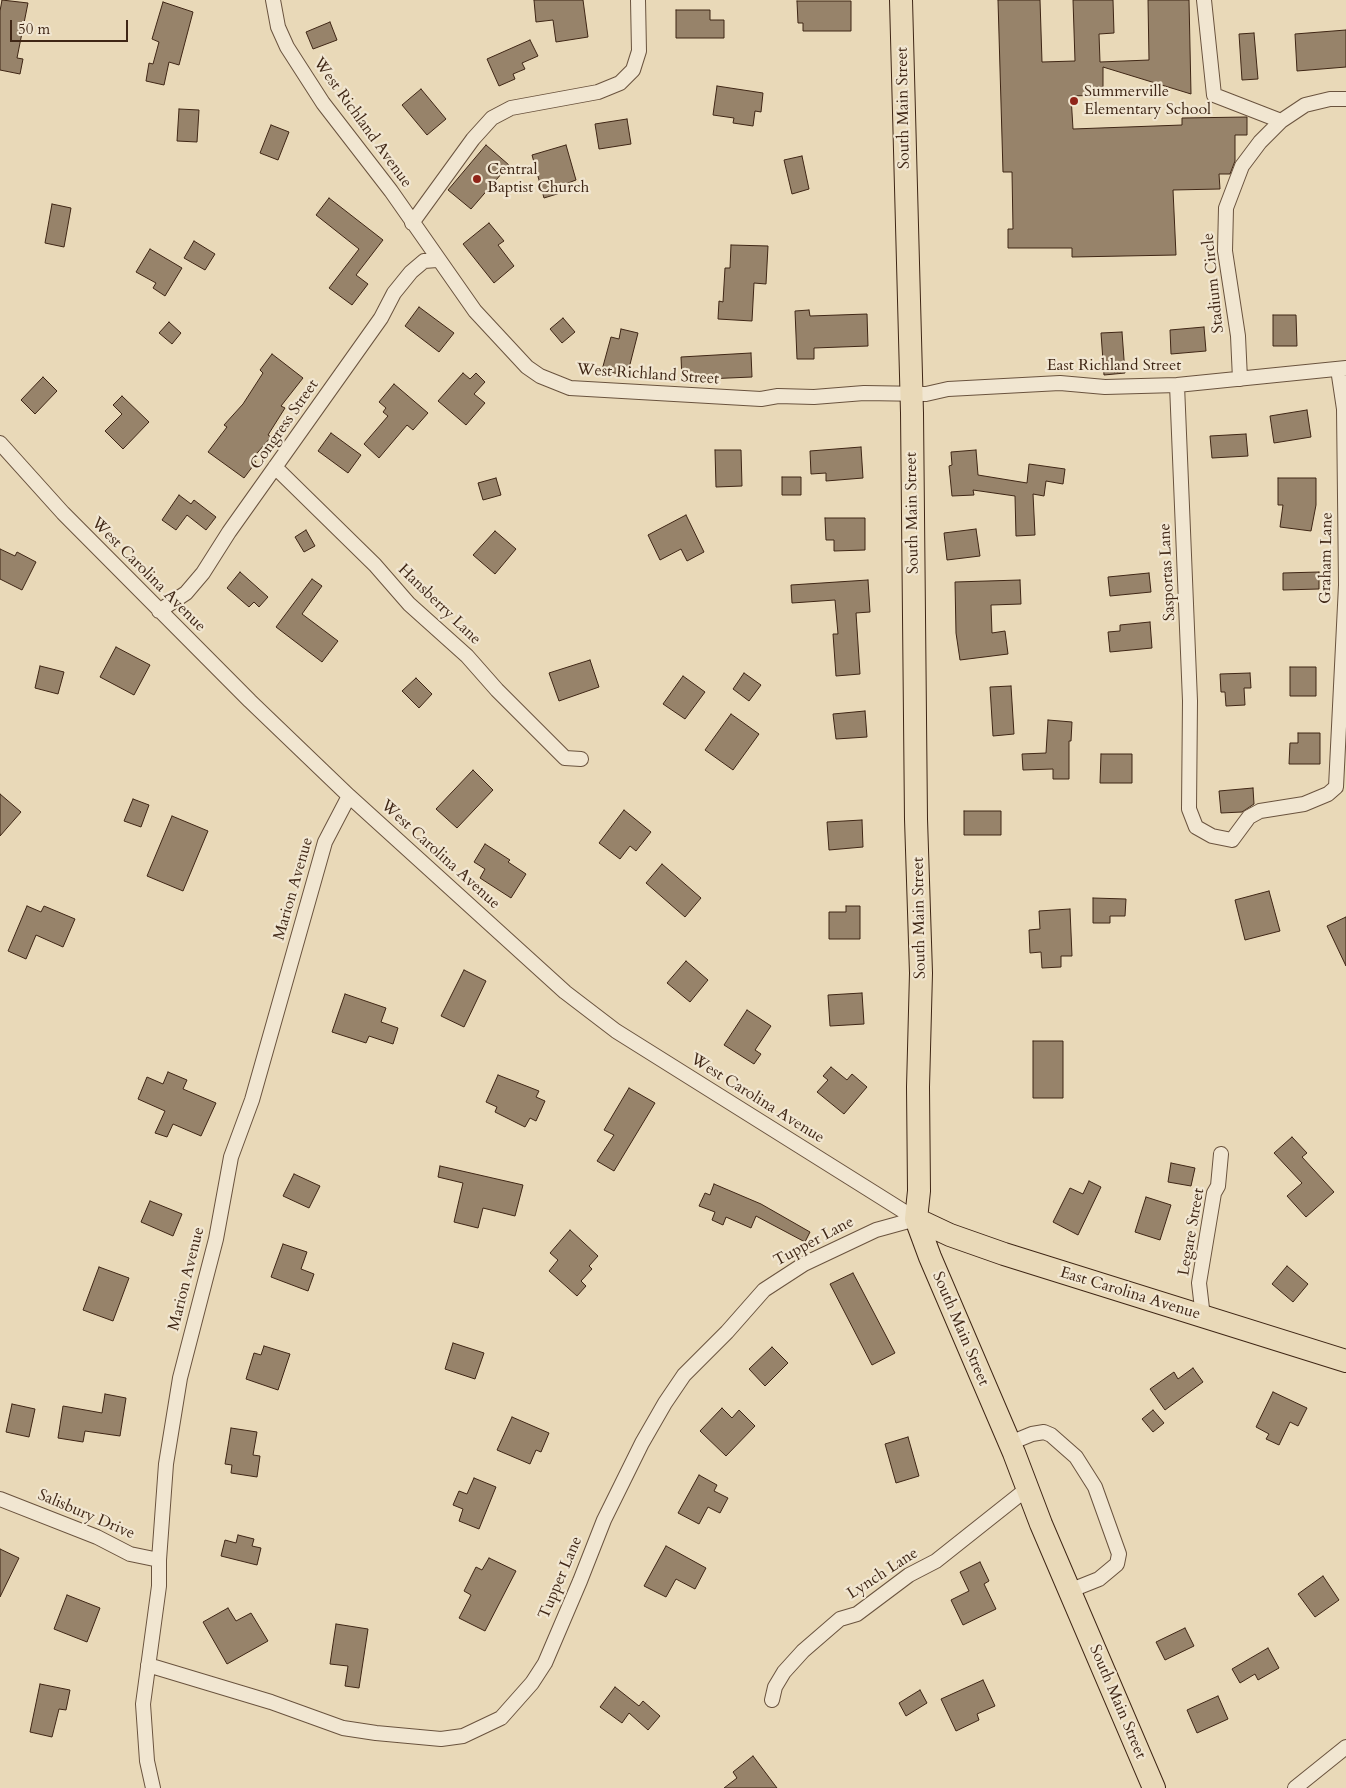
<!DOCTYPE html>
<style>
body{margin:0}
#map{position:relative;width:1346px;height:1788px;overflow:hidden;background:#e9d9b8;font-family:Cardo,serif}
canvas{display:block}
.scale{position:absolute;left:10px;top:20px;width:118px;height:22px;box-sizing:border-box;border:2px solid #3f2615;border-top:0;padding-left:6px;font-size:15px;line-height:18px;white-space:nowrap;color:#3f2615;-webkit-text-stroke:4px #f1e6d1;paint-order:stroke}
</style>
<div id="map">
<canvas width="1346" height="1788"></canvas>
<div class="scale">50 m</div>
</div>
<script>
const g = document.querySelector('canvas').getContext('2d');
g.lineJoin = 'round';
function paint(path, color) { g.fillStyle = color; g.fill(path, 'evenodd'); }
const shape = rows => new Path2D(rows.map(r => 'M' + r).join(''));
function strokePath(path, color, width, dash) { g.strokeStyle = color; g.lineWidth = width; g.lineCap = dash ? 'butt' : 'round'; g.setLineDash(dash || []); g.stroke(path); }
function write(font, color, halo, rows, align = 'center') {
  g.font = font + ' Cardo,serif'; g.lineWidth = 4.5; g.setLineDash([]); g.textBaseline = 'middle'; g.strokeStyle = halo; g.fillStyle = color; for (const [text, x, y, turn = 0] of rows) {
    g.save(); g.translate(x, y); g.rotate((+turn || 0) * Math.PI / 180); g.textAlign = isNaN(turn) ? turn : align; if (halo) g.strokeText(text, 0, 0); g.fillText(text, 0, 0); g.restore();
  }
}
const building = shape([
 [2,0,28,3,17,58,23,59,20,74,0,70,0,11,2,0],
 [534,0,583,0,588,37,556,42,553,20,536,22,534,0],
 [998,0,1040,0,1042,62,1075,61,1073,0,1113,0,1114,33,1099,34,1100,62,1149,60,1148,0,1189,0,1191,94,1103,67,1103,95,1071,96,1073,129,1182,125,1182,118,1247,117,1247,135,1235,135,1235,161,1230,174,1219,174,1220,189,1173,190,1176,255,1072,257,1072,248,1008,248,1008,229,1013,229,1012,172,1003,172,998,0],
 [797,1,851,1,851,31,803,31,803,23,798,23,797,1],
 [163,2,193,12,179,65,169,62,164,85,146,81,149,63,153,64,159,42,152,39,163,2],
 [676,10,710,10,710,20,724,20,724,38,676,38,676,10],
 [330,22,337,40,313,49,306,32,330,22],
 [1346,30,1346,67,1297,71,1295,34,1346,30],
 [1254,33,1258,79,1242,80,1239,34,1254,33],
 [530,40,538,56,522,63,525,69,513,74,515,79,499,86,487,59,530,40],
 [717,86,763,93,761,112,755,111,753,126,733,123,734,118,713,115,717,86],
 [421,89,446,119,427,135,402,105,421,89],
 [179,109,199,110,197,142,177,141,179,109],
 [627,119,631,144,599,149,595,124,627,119],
 [271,125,289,132,278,160,260,153,271,125],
 [486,145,509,165,471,209,448,190,486,145],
 [566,145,576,180,568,183,570,190,544,198,532,155,566,145],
 [802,156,809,189,792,194,784,160,802,156],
 [329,198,383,240,356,275,368,284,352,305,329,288,359,249,316,215,329,198],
 [52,204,71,208,64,247,45,243,52,204],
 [489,223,504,241,498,245,514,266,494,283,463,244,489,223],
 [194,241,215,254,205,270,184,258,194,241],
 [731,245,768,246,766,284,754,283,752,321,718,319,719,301,723,302,725,268,730,268,731,245],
 [150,249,182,268,165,296,153,288,156,283,136,272,150,249],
 [419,307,454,333,439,352,405,326,419,307],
 [809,310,810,316,867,314,868,346,814,348,814,359,797,359,795,311,809,310],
 [1273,315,1296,315,1297,346,1273,346,1273,315],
 [563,318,575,332,562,343,550,329,563,318],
 [169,322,181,333,172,344,159,333,169,322],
 [1204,327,1206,351,1171,354,1170,330,1204,327],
 [621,329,638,333,627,376,602,370,611,337,619,339,621,329],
 [1122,332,1125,373,1104,375,1101,333,1122,332],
 [751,353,752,377,682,380,681,357,751,353],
 [272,354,303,378,281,406,285,408,268,435,271,437,252,459,256,462,244,478,208,452,227,427,224,425,243,404,263,373,260,370,272,354],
 [463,373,470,379,476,373,485,382,474,394,485,403,466,425,438,401,463,373],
 [43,377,57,391,35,414,21,400,43,377],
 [394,384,428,413,413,430,407,425,379,458,364,444,388,416,383,412,386,408,379,402,394,384],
 [122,396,149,422,123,449,105,431,122,414,113,405,122,396],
 [1307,410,1311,437,1274,443,1270,416,1307,410],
 [331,433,361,455,348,473,318,451,331,433],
 [1246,434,1248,456,1212,458,1210,436,1246,434],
 [861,447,863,478,826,481,826,473,811,474,810,451,861,447],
 [715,450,741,450,742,486,716,487,715,450],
 [976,450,978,475,1027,483,1029,464,1065,469,1063,484,1046,481,1044,496,1033,494,1035,535,1016,536,1015,496,973,490,974,495,952,496,949,466,952,465,951,452,976,450],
 [782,477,801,477,801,495,782,495,782,477],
 [496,478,501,495,483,500,478,483,496,478],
 [1278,478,1316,478,1316,505,1311,531,1280,527,1283,505,1278,505,1278,478],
 [179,495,191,504,194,500,216,517,206,530,187,515,176,530,162,520,179,495],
 [686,515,704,552,687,561,681,549,660,560,648,535,686,515],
 [825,518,865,518,865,550,834,551,834,540,826,540,825,518],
 [976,529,980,556,947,560,944,533,976,529],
 [306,530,315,546,304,552,295,537,306,530],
 [495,531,516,549,495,574,473,555,495,531],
 [0,549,15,556,17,552,36,562,22,590,0,579,0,549],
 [240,572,268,597,259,607,254,602,249,607,227,588,240,572],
 [1319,572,1319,589,1283,590,1283,573,1319,572],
 [1149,573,1151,592,1110,596,1108,577,1149,573],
 [312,579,322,586,302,614,338,641,322,662,276,627,312,579],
 [868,580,870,612,856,613,860,674,836,676,833,634,838,634,835,600,792,603,791,585,868,580],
 [1020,580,1021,604,991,605,992,633,1005,631,1008,654,960,660,956,633,955,582,1020,580],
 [1150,622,1152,648,1110,652,1108,632,1120,631,1120,625,1150,622],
 [116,647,150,665,134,695,100,677,116,647],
 [590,660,599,687,559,701,549,673,590,660],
 [40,666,64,672,58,694,35,688,40,666],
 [1290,667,1316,667,1316,696,1290,696,1290,667],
 [744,673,761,685,749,701,733,689,744,673],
 [1250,673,1251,688,1244,688,1245,705,1226,706,1225,692,1221,692,1220,674,1250,673],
 [683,676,705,692,685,719,663,704,683,676],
 [416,678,432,694,419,708,402,691,416,678],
 [1011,686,1014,734,993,736,990,687,1011,686],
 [865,711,867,737,836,739,833,714,865,711],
 [731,714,759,734,733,770,705,750,731,714],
 [1048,720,1072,722,1071,741,1069,741,1069,779,1053,779,1053,769,1023,770,1022,754,1046,753,1048,720],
 [1298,733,1320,733,1320,764,1289,764,1290,743,1298,743,1298,733],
 [1101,754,1132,754,1132,783,1100,783,1101,754],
 [473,770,493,790,457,828,436,809,473,770],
 [1253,788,1254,804,1242,812,1221,813,1219,791,1253,788],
 [0,794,21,812,0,836,0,794],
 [133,799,149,805,141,827,124,821,133,799],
 [624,810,651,832,636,851,630,846,620,859,599,843,624,810],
 [964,811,1001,811,1001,835,964,835,964,811],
 [172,816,208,831,183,891,147,876,172,816],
 [862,820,863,847,829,850,827,822,862,820],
 [485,844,510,860,508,862,526,874,511,898,480,878,485,869,474,862,485,844],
 [662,864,701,898,685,917,646,883,662,864],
 [1269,891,1280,931,1245,940,1235,900,1269,891],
 [1093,898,1126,899,1125,916,1110,916,1110,923,1093,923,1093,898],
 [27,906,41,912,44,906,75,919,63,947,36,935,26,959,8,951,27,906],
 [846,906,860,906,860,939,829,939,829,912,846,912,846,906],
 [1070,909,1072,956,1061,956,1061,967,1042,968,1041,952,1030,953,1029,930,1040,929,1039,911,1070,909],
 [1346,917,1346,966,1327,926,1346,917],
 [686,961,708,980,690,1002,667,983,686,961],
 [464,970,486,981,464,1027,441,1016,464,970],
 [862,993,864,1024,830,1026,828,995,862,993],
 [345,994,386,1008,381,1022,398,1028,393,1044,369,1036,366,1043,332,1032,345,994],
 [747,1010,771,1026,755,1050,761,1054,754,1064,724,1045,747,1010],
 [1033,1041,1063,1041,1063,1098,1033,1098,1033,1041],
 [831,1067,847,1080,852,1074,867,1087,844,1114,817,1092,828,1080,823,1076,831,1067],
 [168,1072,187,1080,183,1089,216,1103,201,1136,173,1124,167,1137,155,1133,165,1111,138,1099,147,1077,163,1084,168,1072],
 [498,1075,539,1091,536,1097,545,1101,536,1121,530,1118,525,1127,495,1112,497,1107,486,1102,498,1075],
 [629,1088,655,1103,614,1171,597,1161,614,1135,604,1130,629,1088],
 [1292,1137,1307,1153,1302,1157,1334,1192,1306,1217,1287,1196,1302,1183,1274,1153,1292,1137],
 [1171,1163,1195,1168,1191,1186,1168,1182,1171,1163],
 [440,1166,523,1185,515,1216,483,1208,478,1228,454,1222,463,1183,438,1177,440,1166],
 [294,1174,320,1186,309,1208,283,1196,294,1174],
 [1089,1181,1101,1187,1078,1235,1053,1222,1070,1188,1083,1194,1089,1181],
 [714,1184,761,1204,810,1232,805,1242,756,1216,751,1228,726,1217,723,1225,712,1220,715,1212,699,1206,705,1193,710,1195,714,1184],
 [1146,1197,1171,1205,1160,1240,1135,1232,1146,1197],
 [150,1201,182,1214,173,1236,141,1222,150,1201],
 [570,1230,598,1256,589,1266,592,1269,581,1281,586,1286,577,1296,549,1271,558,1260,550,1253,570,1230],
 [283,1244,307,1252,301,1269,314,1274,308,1291,271,1277,283,1244],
 [1287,1266,1308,1284,1293,1302,1272,1284,1287,1266],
 [99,1267,129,1278,113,1321,83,1310,99,1267],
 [853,1273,895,1353,872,1365,830,1284,853,1273],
 [453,1343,484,1353,475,1379,445,1369,453,1343],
 [264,1346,290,1354,278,1390,246,1379,254,1353,261,1355,264,1346],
 [772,1347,788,1363,765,1386,749,1369,772,1347],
 [1193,1368,1203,1382,1165,1410,1150,1389,1174,1372,1178,1379,1193,1368],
 [1273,1392,1307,1408,1298,1426,1290,1422,1279,1445,1266,1439,1269,1434,1256,1427,1273,1392],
 [105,1394,126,1398,120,1436,85,1431,83,1442,58,1438,63,1406,102,1413,105,1394],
 [12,1404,35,1409,29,1437,6,1432,12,1404],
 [722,1408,732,1418,739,1410,755,1426,726,1456,700,1431,722,1408],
 [1153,1410,1164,1423,1153,1432,1142,1419,1153,1410],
 [512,1417,549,1433,541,1452,536,1450,530,1464,497,1450,512,1417],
 [231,1428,257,1432,253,1455,260,1456,257,1477,231,1473,232,1465,225,1464,231,1428],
 [908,1437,919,1476,896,1483,885,1444,908,1437],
 [699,1475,717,1485,714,1491,728,1498,720,1513,708,1507,699,1524,678,1513,699,1475],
 [474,1478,496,1487,479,1529,459,1521,463,1509,453,1505,459,1491,467,1494,474,1478],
 [238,1535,254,1539,252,1546,261,1548,257,1565,221,1556,225,1540,236,1543,238,1535],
 [666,1546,706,1568,695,1589,676,1579,666,1597,644,1586,666,1546],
 [0,1549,19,1558,0,1597,0,1549],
 [489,1558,516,1571,485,1631,459,1618,471,1595,464,1591,476,1567,482,1570,489,1558],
 [980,1562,989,1581,984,1584,996,1609,963,1625,951,1600,969,1591,960,1572,980,1562],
 [1323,1576,1339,1600,1315,1617,1298,1594,1323,1576],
 [67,1595,100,1608,87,1642,54,1629,67,1595],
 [228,1608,236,1621,251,1613,268,1641,227,1664,203,1622,228,1608],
 [336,1624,368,1629,359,1688,345,1686,348,1666,330,1664,336,1624],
 [1185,1628,1194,1646,1165,1660,1156,1642,1185,1628],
 [1268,1648,1279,1668,1258,1680,1255,1674,1240,1683,1232,1669,1268,1648],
 [983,1680,995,1706,977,1714,979,1720,956,1731,941,1699,983,1680],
 [40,1684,70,1690,66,1710,59,1709,52,1737,30,1732,40,1684],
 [615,1687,639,1706,643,1701,660,1716,648,1730,629,1713,622,1723,600,1707,615,1687],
 [920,1690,927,1703,906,1716,899,1703,920,1690],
 [1218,1696,1228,1719,1197,1733,1187,1710,1218,1696],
 [753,1756,777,1788,724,1788,737,1778,733,1772,753,1756]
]);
paint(building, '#97836a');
strokePath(building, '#3f2615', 1);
const street = shape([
 [273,0,278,27,287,47,323,103,391,191,475,311,527,367,540,376,570,388,761,399,778,396,814,397,864,393,926,394,948,389,1060,383,1105,387,1177,385,1346,368],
 [1204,0,1214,95,1281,121],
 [412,223,473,139,492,118,511,108,598,92,620,83,633,70,639,51,638,0],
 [1240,379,1238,336,1225,251,1226,208,1242,166,1260,142,1281,121,1305,105,1330,99,1346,99],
 [1177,385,1190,701,1189,809,1196,827,1212,836,1232,840,1249,817,1260,811,1304,804,1328,794,1336,787,1346,585,1344,409,1338,369],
 [0,443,63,513,250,701,349,796,565,992,616,1031,916,1219],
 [275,467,375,565,409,604,467,656,497,690,565,758,581,759],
 [159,611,186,593,203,573,229,532,381,318,394,293,411,272,424,261,437,260],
 [1203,1317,1199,1283,1214,1193,1218,1186,1221,1154],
 [1010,1443,1032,1434,1044,1432,1051,1435,1076,1457,1095,1487,1119,1554,1117,1564,1099,1579,1069,1591],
 [0,1499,97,1537,130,1554,159,1560],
 [148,1665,271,1702,343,1728,376,1733,441,1739,463,1736,501,1718,532,1683,545,1663,580,1581,604,1520,642,1443,665,1403,684,1375,727,1332,764,1290,804,1264,876,1230,916,1219],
 [772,1700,775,1687,784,1672,803,1651,840,1619,857,1614,909,1575,936,1561,1028,1488],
 [153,1788,147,1761,143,1704,159,1586,159,1560,166,1464,180,1378,216,1239,231,1157,252,1100,325,842,349,796],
 [1295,1788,1346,1747]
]);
const primary = shape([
 [901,0,912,413,916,819,921,973,918,1087,919,1191,916,1219,930,1257,1014,1453,1041,1524,1154,1788],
 [916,1219,950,1235,1004,1254,1346,1361]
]);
strokePath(street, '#6a533e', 16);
strokePath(primary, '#3f2615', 24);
strokePath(street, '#f1e6d1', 14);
strokePath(primary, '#e9d9b8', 22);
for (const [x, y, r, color] of [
 [1074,101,5,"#8f2418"],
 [477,179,5,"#8f2418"]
]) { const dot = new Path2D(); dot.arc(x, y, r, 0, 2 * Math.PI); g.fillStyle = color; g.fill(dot); strokePath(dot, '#f1e6d1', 2); }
write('16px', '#3f2615', '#f1e6d1', [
 ["Summerville",1084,92],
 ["Elementary School",1084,110],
 ["Central",487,170],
 ["Baptist Church",487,188]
], 'left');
write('16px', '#3f2615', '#f1e6d1', [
 ["South Main Street",904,108,-91],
 ["West Richland Avenue",362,123,54],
 ["Stadium Circle",1214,283,-96],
 ["East Richland Street",1114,366],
 ["West Richland Street",648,375,4],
 ["Congress Street",285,425,-55],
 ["South Main Street",913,513,-91],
 ["Graham Lane",1327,558,-89],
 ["Sasportas Lane",1168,572,-93],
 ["West Carolina Avenue",148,575,45],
 ["Hansberry Lane",439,605,44],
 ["West Carolina Avenue",440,855,42],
 ["Marion Avenue",294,889,-74],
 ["South Main Street",920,918,-91],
 ["West Carolina Avenue",757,1099,32],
 ["Legare Street",1192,1232,-80],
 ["Tupper Lane",814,1242,-28],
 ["Marion Avenue",187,1279,-76],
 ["East Carolina Avenue",1130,1294,17],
 ["South Main Street",960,1329,67],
 ["Salisbury Drive",86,1515,23],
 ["Lynch Lane",883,1574,-33],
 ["Tupper Lane",561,1578,-67],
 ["South Main Street",1117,1702,67]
]);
</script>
